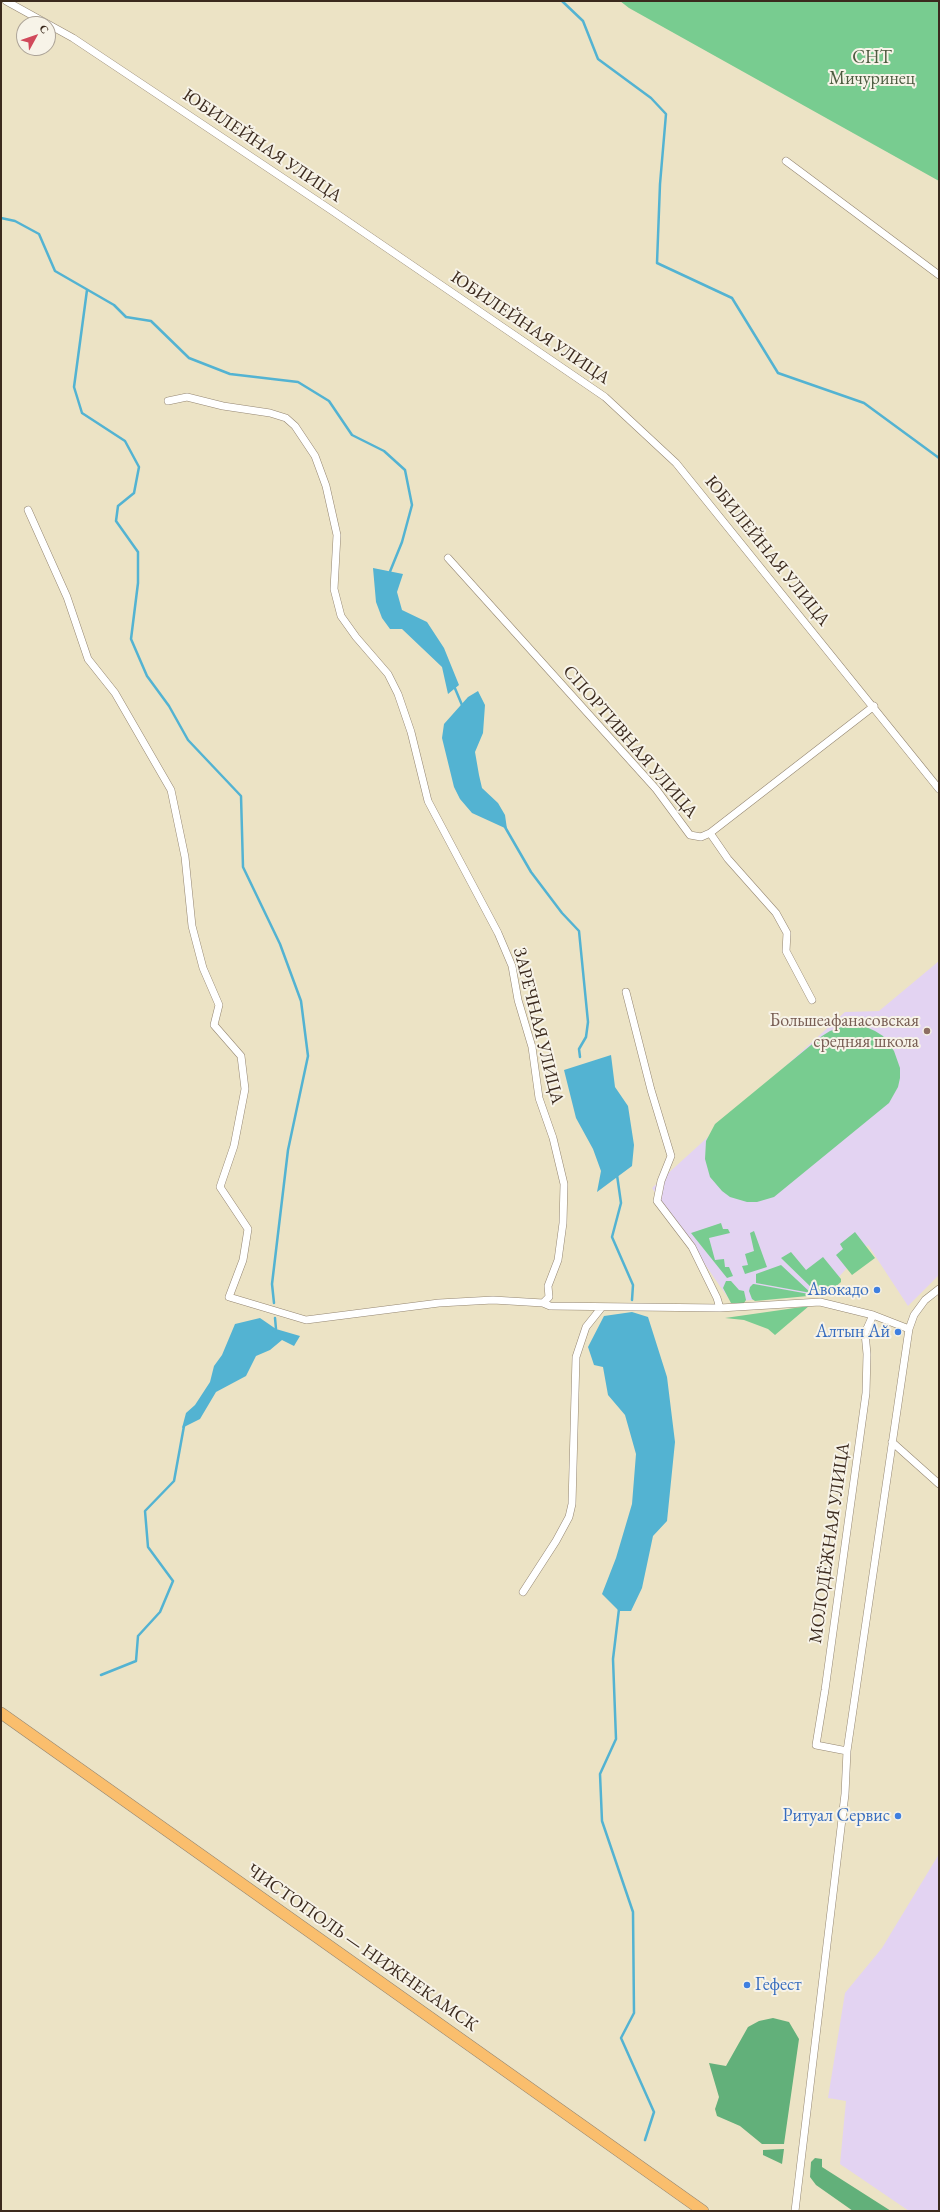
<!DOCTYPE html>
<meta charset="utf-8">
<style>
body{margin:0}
#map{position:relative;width:940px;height:2212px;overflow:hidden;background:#ece3c5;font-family:"EB Garamond",serif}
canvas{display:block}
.frame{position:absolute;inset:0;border:2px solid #3b2a1e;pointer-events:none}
.north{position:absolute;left:16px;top:16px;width:40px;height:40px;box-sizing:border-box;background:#f7f3e8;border:1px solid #aca397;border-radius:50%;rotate:50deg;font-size:11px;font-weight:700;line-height:16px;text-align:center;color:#3b2a1e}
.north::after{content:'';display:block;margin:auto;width:14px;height:18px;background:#d1495b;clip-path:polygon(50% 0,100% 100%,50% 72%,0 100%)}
</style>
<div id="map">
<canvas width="940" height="2212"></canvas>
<div class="frame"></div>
<div class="north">С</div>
</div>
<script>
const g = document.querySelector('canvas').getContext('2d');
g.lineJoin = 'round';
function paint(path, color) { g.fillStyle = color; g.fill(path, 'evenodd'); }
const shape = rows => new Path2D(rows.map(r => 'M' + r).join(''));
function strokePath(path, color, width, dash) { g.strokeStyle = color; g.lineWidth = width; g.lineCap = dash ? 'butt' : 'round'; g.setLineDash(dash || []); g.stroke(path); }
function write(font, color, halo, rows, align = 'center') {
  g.font = font + ' "EB Garamond",serif'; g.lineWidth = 4; g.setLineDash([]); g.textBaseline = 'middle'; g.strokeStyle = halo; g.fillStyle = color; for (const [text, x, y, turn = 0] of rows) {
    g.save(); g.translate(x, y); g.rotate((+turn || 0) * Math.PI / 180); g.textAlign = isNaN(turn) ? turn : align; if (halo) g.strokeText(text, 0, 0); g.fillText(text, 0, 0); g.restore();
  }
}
paint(shape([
 [939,961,939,1275,908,1306,868,1245,824,1293,731,1302,652,1188,845,1012,879,1011],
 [939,1854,939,2211,909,2211,840,2164,846,2101,828,2098,845,1993,882,1948]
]), '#e3d3f2');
paint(shape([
 [620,1,939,1,939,181,629,8],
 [848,1025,866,1027,875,1031,883,1036,894,1051,900,1068,900,1078,898,1087,889,1103,774,1197,757,1202,747,1202,730,1197,722,1191,710,1177,705,1159,706,1141,715,1124,822,1036,830,1031],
 [721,1223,723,1229,728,1229,730,1233,709,1238,715,1260,724,1259,725,1267,729,1267,733,1276,727,1278,691,1233],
 [754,1231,767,1267,745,1274,742,1266,748,1265,745,1254,754,1251,750,1233],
 [855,1232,875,1258,852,1275,836,1255,843,1249,840,1244],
 [791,1252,806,1270,823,1257,841,1279,841,1282,827,1294,815,1291,781,1258],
 [781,1265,811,1293,756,1283,756,1274],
 [726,1281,731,1281,739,1290,744,1291,746,1300,744,1303,731,1303,723,1288],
 [753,1284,754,1284,809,1294,808,1296,755,1301,752,1299,749,1291,750,1287],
 [809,1306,775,1335,768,1329,744,1320,725,1318]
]), '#78cc90');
paint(shape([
 [773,2018,789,2022,799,2039,784,2144,762,2144,740,2126,717,2116,715,2109,719,2097,709,2063,726,2066,748,2027,759,2021],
 [784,2149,782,2164,763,2155,763,2150],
 [815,2158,822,2159,822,2167,891,2211,853,2211,816,2185,810,2177,811,2162]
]), '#62b07a');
paint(shape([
 [373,568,403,574,397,592,402,610,427,622,444,648,459,685,448,694,442,667,402,629,390,629,382,618,376,602],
 [478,691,485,705,483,733,475,752,479,775,482,788,498,803,505,815,507,829,472,813,460,799,454,787,442,738,444,724,468,697],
 [611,1055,615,1087,628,1106,634,1145,632,1166,597,1192,601,1171,593,1149,576,1118,564,1070],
 [632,1312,648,1317,667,1377,675,1442,667,1521,653,1536,642,1588,631,1611,619,1611,602,1594,616,1558,632,1504,636,1454,625,1415,608,1395,603,1367,594,1365,588,1347,604,1316],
 [260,1318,276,1329,300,1336,294,1346,282,1340,270,1350,256,1356,246,1376,216,1392,200,1419,182,1428,186,1413,195,1405,210,1382,214,1366,222,1355,235,1324]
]), '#53b3d2');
strokePath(shape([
 [562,1,583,21,598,59,651,98,666,114,660,184,657,263,732,298,778,373,864,403,939,458],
 [1,218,15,221,39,234,55,271,114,305,126,317,151,321,189,358,230,374,298,382,329,401,352,435,384,451,405,470,412,505,402,542,389,574],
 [87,290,74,387,82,413,125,441,139,467,134,493,118,506,116,521,138,552,138,583,131,639,147,676,169,706,188,740,241,796,243,867,280,944,301,1001,308,1056,288,1150,272,1284,274,1303],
 [454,686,462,705],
 [505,827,531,872,562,913,579,931,588,1022,586,1037,579,1049,580,1057],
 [617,1175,621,1203,612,1237,633,1285,632,1300],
 [274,1331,276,1329,275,1318],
 [619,1609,613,1659,616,1739,600,1774,602,1821,633,1912,634,2013,621,2038,654,2112,645,2140],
 [101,1675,136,1661,138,1636,160,1612,173,1581,148,1547,145,1511,174,1481,184,1426]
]), '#53b3d2', 2.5);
const minor = shape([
 [6,1,73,38,334,212,605,397,676,463,939,789],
 [786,161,939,275],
 [168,401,187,397,223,406,270,413,286,418,295,426,315,456,326,486,337,535,334,589,341,616,356,637,388,674,398,694,411,732,428,801,498,933,512,966,518,1000,532,1047,539,1098,553,1138,564,1184,563,1223,558,1260,548,1286,549,1297,543,1303],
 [28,510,67,597,88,659,115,693,171,790,185,857,192,926,203,968,219,1005,214,1025,241,1056,245,1089,234,1146,220,1187,248,1229,243,1260,229,1297,306,1320,439,1303,493,1300,543,1303,550,1306,720,1308,820,1302,873,1315,909,1329],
 [448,558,656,789,690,835,701,837,710,833,874,706],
 [710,833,728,859,776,913,787,933,786,951,812,1000],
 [626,992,651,1090,671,1156,661,1181,657,1201,692,1247,717,1298,720,1308],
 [892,1442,939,1484],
 [523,1592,556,1541,569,1517,572,1504,576,1357,586,1327,602,1307],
 [847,1751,816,1745,825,1690,866,1393,867,1354,865,1333,873,1315],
 [795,2211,845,1794,847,1751,909,1329,914,1315,925,1300,939,1289]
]);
const primary = shape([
 [1,1713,703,2211]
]);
strokePath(minor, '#948672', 8);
strokePath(primary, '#948672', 12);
strokePath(minor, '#fff', 7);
strokePath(primary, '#fabe6d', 11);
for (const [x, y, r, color] of [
 [927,1031,4,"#8d6e63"],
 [877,1290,4,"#3f7fe0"],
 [898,1332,4,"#3f7fe0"],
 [898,1816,4,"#3f7fe0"],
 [747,1985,4,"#3f7fe0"]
]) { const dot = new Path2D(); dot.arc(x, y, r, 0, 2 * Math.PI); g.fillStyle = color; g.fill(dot); strokePath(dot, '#f7f3e8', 1.5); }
write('18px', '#4d5b40', '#f7f3e8', [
 ["СНТ",872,58],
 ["Мичуринец",872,79]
]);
write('18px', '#3b2a1e', '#f7f3e8', [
 ["ЮБИЛЕЙНАЯ УЛИЦА",262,146,34],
 ["ЮБИЛЕЙНАЯ УЛИЦА",530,328,34],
 ["ЮБИЛЕЙНАЯ УЛИЦА",767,551,51],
 ["СПОРТИВНАЯ УЛИЦА",630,742,49],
 ["ЗАРЕЧНАЯ УЛИЦА",538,1026,76],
 ["МОЛОДЁЖНАЯ УЛИЦА",830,1543,-82],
 ["ЧИСТОПОЛЬ — НИЖНЕКАМСК",362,1948,35]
]);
write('18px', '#785e54', '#f7f3e8', [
 ["Большеафанасовская",919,1021],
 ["средняя школа",919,1042]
], 'right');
write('18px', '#366cbe', '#f7f3e8', [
 ["Авокадо",869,1290],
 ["Алтын Ай",890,1332],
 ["Ритуал Сервис",890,1816],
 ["Гефест",755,1985,"left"]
], 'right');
</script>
